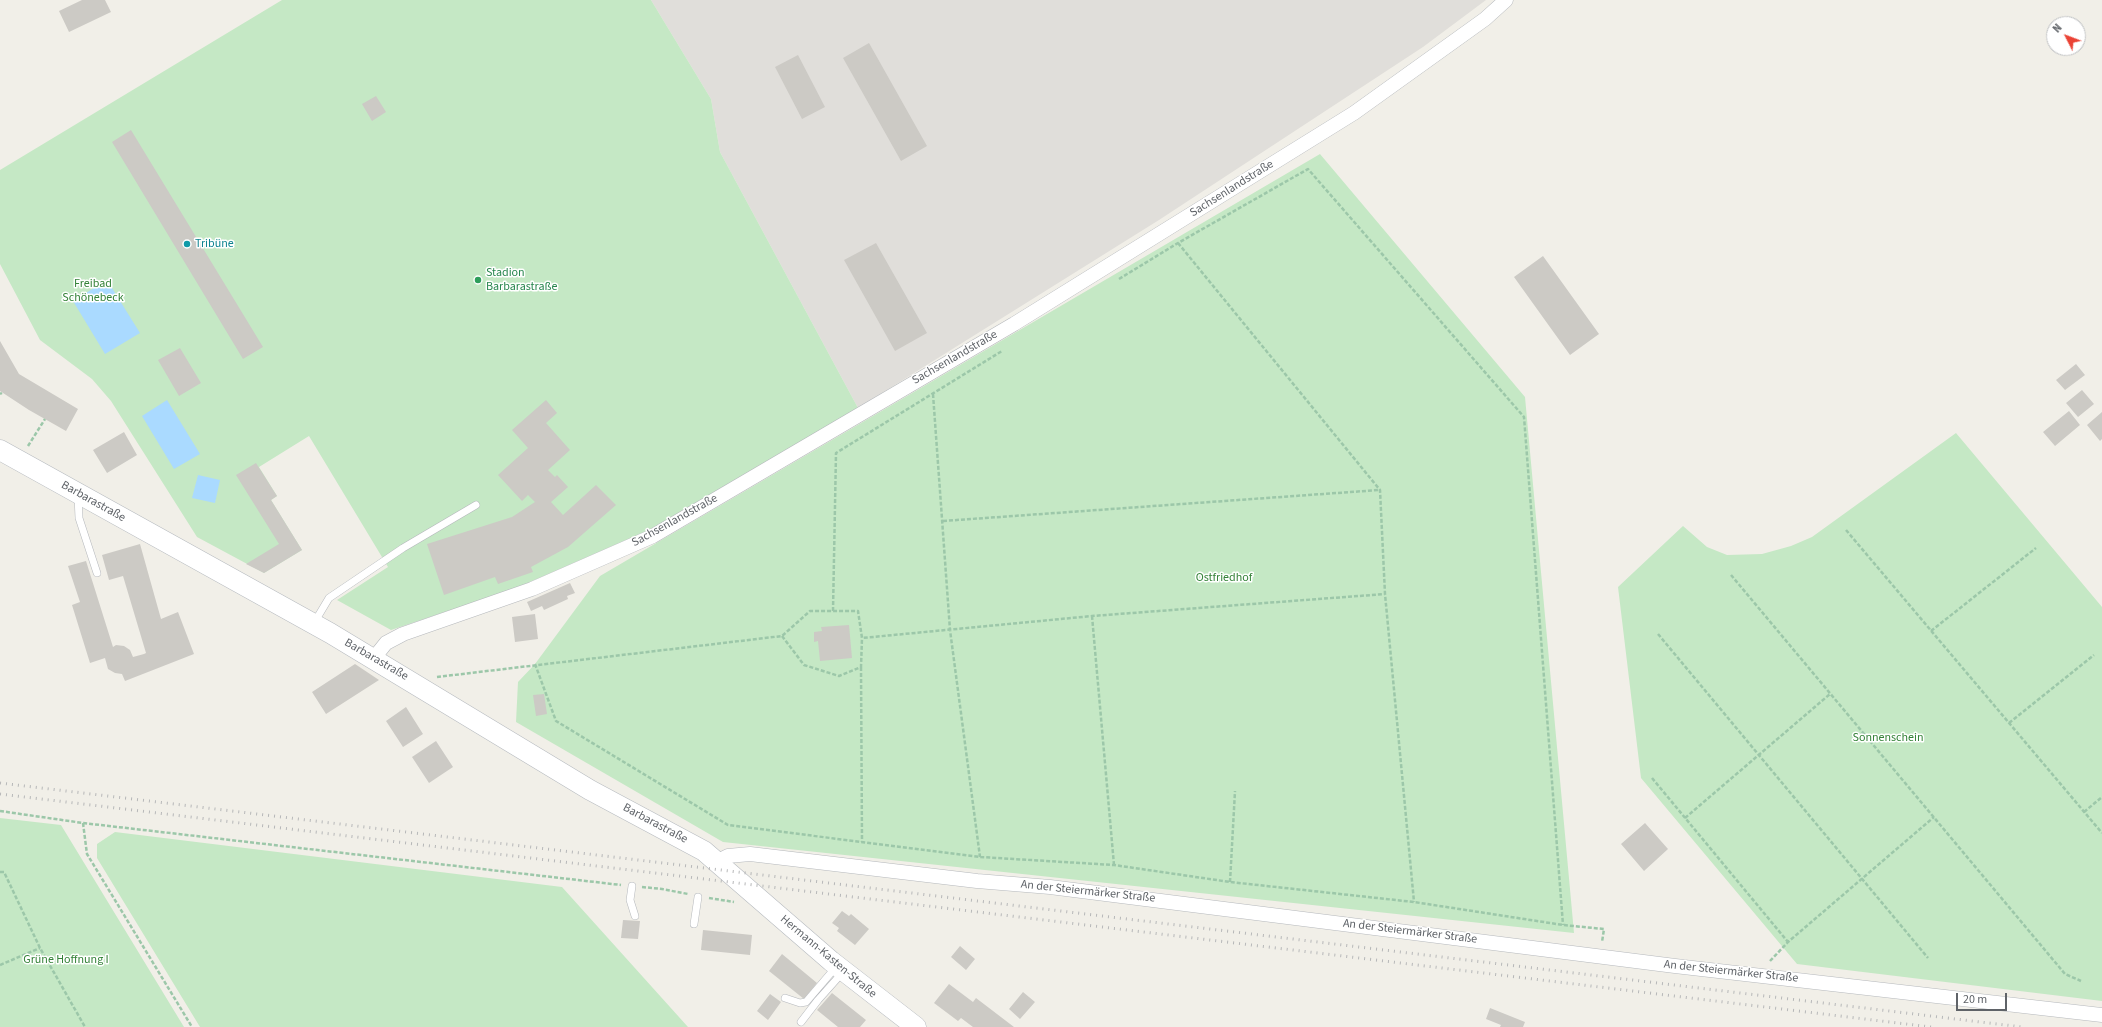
<!DOCTYPE html>
<meta charset="utf-8">
<style>
body{margin:0}
#map{position:relative;width:2102px;height:1027px;overflow:hidden;background:#f1efe8;font-family:"Source Sans 3",sans-serif}
canvas{display:block}
.north{position:absolute;left:2046px;top:16px;width:40px;height:40px;box-sizing:border-box;background:#fff;border:1px solid #bfc1c3;border-radius:50%;rotate:312deg;font-size:11px;font-weight:700;line-height:16px;text-align:center;color:#5f6368}
.north::after{content:'';display:block;margin:auto;width:14px;height:18px;background:#ea4335;clip-path:polygon(50% 0,100% 100%,50% 72%,0 100%)}
.scale{position:absolute;left:1956px;top:993px;width:51px;height:18px;box-sizing:border-box;border:2px solid #5f6368;border-top:0;padding-left:5px;font-size:12px;line-height:14px;white-space:nowrap;color:#5f6368;-webkit-text-stroke:3px #fff;paint-order:stroke}
</style>
<div id="map">
<canvas width="2102" height="1027"></canvas>
<div class="north">N</div>
<div class="scale">20 m</div>
</div>
<script>
const g = document.querySelector('canvas').getContext('2d');
g.lineJoin = 'round';
function paint(path, color) { g.fillStyle = color; g.fill(path, 'evenodd'); }
const shape = rows => new Path2D(rows.map(r => 'M' + r).join(''));
function strokePath(path, color, width, dash) { g.strokeStyle = color; g.lineWidth = width; g.lineCap = dash ? 'butt' : 'round'; g.setLineDash(dash || []); g.stroke(path); }
function write(font, color, halo, rows, align = 'center') {
  g.font = font + ' "Source Sans 3",sans-serif'; g.lineWidth = 3; g.setLineDash([]); g.textBaseline = 'middle'; g.strokeStyle = halo; g.fillStyle = color; for (const [text, x, y, turn = 0] of rows) {
    g.save(); g.translate(x, y); g.rotate((+turn || 0) * Math.PI / 180); g.textAlign = isNaN(turn) ? turn : align; if (halo) g.strokeText(text, 0, 0); g.fillText(text, 0, 0); g.restore();
  }
}
paint(shape([
 [651,0,1486,0,1423,47,1159,220,858,408,720,152,711,99]
]), '#e0deda');
paint(shape([
 [282,0,651,0,711,99,720,152,858,408,649,530,514,589,391,630,337,600,388,567,309,436,259,467,277,496,271,500,302,550,264,573,197,537,111,401,92,379,40,340,0,264,0,170],
 [1320,154,1525,397,1574,933,723,842,516,722,518,682,535,664,600,576],
 [1956,433,2102,607,2102,1001,1797,964,1641,778,1618,587,1683,526,1707,547,1727,555,1762,554,1791,546,1812,537],
 [0,818,61,825,184,1027,0,1027],
 [115,832,562,887,688,1027,200,1027,97,858,97,844]
]), '#c5e8c5');
paint(shape([
 [107,280,140,333,105,354,73,301],
 [167,400,200,454,174,469,142,416],
 [198,475,220,480,215,503,192,498]
]), '#aadaff');
paint(shape([
 [82,0,105,0,111,12,69,32,59,11],
 [869,43,927,146,901,161,843,58],
 [798,55,825,107,802,119,775,67],
 [376,96,386,112,372,121,362,104],
 [131,130,263,347,243,359,112,142],
 [876,243,927,333,895,351,844,260],
 [1543,256,1599,334,1570,355,1514,277],
 [0,341,19,374,78,409,66,431,29,410,0,391],
 [180,348,201,383,179,396,158,360],
 [2076,364,2085,375,2065,390,2056,380],
 [2082,390,2094,404,2078,417,2066,403],
 [546,400,557,413,546,423,570,450,548,470,555,477,557,475,568,487,551,502,563,515,596,485,616,505,568,547,531,567,533,572,498,584,495,577,444,595,427,544,512,517,535,502,528,495,522,501,498,475,528,448,512,430],
 [2069,411,2080,425,2055,446,2043,432],
 [2102,412,2102,439,2100,441,2087,425],
 [124,432,137,455,107,473,93,450],
 [256,463,277,496,271,500,302,550,264,573,246,564,279,544,236,475],
 [140,544,161,619,178,612,194,654,125,681,122,674,115,673,108,669,105,658,90,663,72,605,80,602,68,566,86,561,113,647,116,645,124,646,130,650,133,657,144,654,146,653,123,576,109,580,102,555],
 [570,583,575,593,567,596,568,599,544,610,542,606,531,611,527,602],
 [535,614,538,639,515,642,512,617],
 [849,625,852,658,820,661,818,641,814,642,814,632,822,631,821,627],
 [355,664,379,680,326,714,312,692],
 [544,694,547,714,536,716,533,695],
 [406,707,423,734,403,747,386,721],
 [436,741,453,767,429,783,412,757],
 [1645,823,1668,849,1644,871,1621,844],
 [842,911,849,916,851,914,869,929,855,945,837,931,839,928,832,923],
 [623,920,640,921,638,939,621,938],
 [703,930,752,935,750,955,701,950],
 [960,946,975,959,966,970,951,957],
 [782,954,817,983,804,999,769,971],
 [949,984,973,1002,976,998,1014,1027,973,1027,961,1018,958,1021,934,1003],
 [1023,992,1035,1002,1020,1019,1009,1009],
 [832,993,866,1020,860,1027,838,1027,817,1010],
 [770,994,781,1002,768,1020,757,1011],
 [1490,1008,1525,1022,1523,1027,1500,1027,1501,1025,1486,1019]
]), '#cccac5');
const lane = shape([
 [78,496,79,518,97,573],
 [314,623,329,598,403,548,476,505],
 [632,886,630,900,635,916],
 [694,924,698,897],
 [785,998,800,1003,806,1002,836,967],
 [801,1022,818,1000,843,972]
]);
const street = shape([
 [374,658,386,643,403,634,532,589,653,536,1014,324,1354,113,1485,19,1506,0],
 [718,861,728,856,750,854,977,881,1050,887,1675,966,2102,1015]
]);
const secondary = shape([
 [0,450,330,633,590,790,704,851,831,961,916,1027]
]);
strokePath(lane, '#b5b8bc', 8);
strokePath(street, '#b5b8bc', 15);
strokePath(secondary, '#b6babf', 21);
strokePath(shape([
 [1178,243,1380,490,1385,594,1414,902],
 [1119,279,1178,243,1308,169,1524,417,1563,925],
 [0,394,2,393],
 [933,394,950,630,980,857],
 [28,446,45,419],
 [943,521,1379,490],
 [1846,530,2102,833],
 [1731,575,2065,974,2081,981],
 [833,611,836,453,1002,351],
 [1092,616,1114,865],
 [1931,631,2036,548],
 [1658,634,1928,958],
 [782,636,804,665,839,676,861,667,862,638],
 [535,664,556,721,728,825,980,857,1114,865,1230,882,1414,902,1563,925,1604,929,1602,942],
 [861,667,862,842],
 [437,677,782,636,810,611,858,611,862,638,1092,616,1385,594],
 [2009,723,2094,655],
 [1652,778,1788,942],
 [0,811,83,823,621,885],
 [2084,812,2102,797],
 [1685,818,1830,694],
 [83,823,87,854,192,1027],
 [0,872,4,872,40,948,85,1027],
 [1230,882,1235,791],
 [642,887,662,889,688,894],
 [709,898,734,902],
 [1770,961,1788,942,1934,817],
 [0,965,40,948]
]), '#9cc7a9', 2.5, [4, 2]);
strokePath(lane, '#fff', 7);
strokePath(street, '#fff', 14);
strokePath(secondary, '#fff', 20);
strokePath(shape([
 [0,783,2022,1027],
 [0,794,1931,1027]
]), '#b6b7b8', 3, [1, 5]);
for (const [x, y, r, color] of [
 [187,244,4,"#0f9aa8"],
 [478,280,4,"#2e9e5b"]
]) { const dot = new Path2D(); dot.arc(x, y, r, 0, 2 * Math.PI); g.fillStyle = color; g.fill(dot); strokePath(dot, '#fff', 1.5); }
write('12px', '#5f6368', '#fff', [
 ["Sachsenlandstraße",1232,189,-32],
 ["Sachsenlandstraße",955,358,-30],
 ["Barbarastraße",93,502,29],
 ["Sachsenlandstraße",675,521,-29],
 ["Barbarastraße",376,660,30],
 ["Barbarastraße",655,824,28],
 ["An der Steiermärker Straße",1088,892,6],
 ["An der Steiermärker Straße",1410,932,7],
 ["Hermann-Kasten-Straße",828,957,40],
 ["An der Steiermärker Straße",1731,972,6]
]);
write('12px', '#0d838f', '#fff', [
 ["Tribüne",195,244]
], 'left');
write('12px', '#27864d', '#fff', [
 ["Stadion",486,273],
 ["Barbarastraße",486,287]
], 'left');
write('12px', '#348238', '#fff', [
 ["Freibad",93,284],
 ["Schönebeck",93,298],
 ["Ostfriedhof",1224,578],
 ["Sonnenschein",1888,738],
 ["Grüne Hoffnung I",66,960]
]);
</script>
